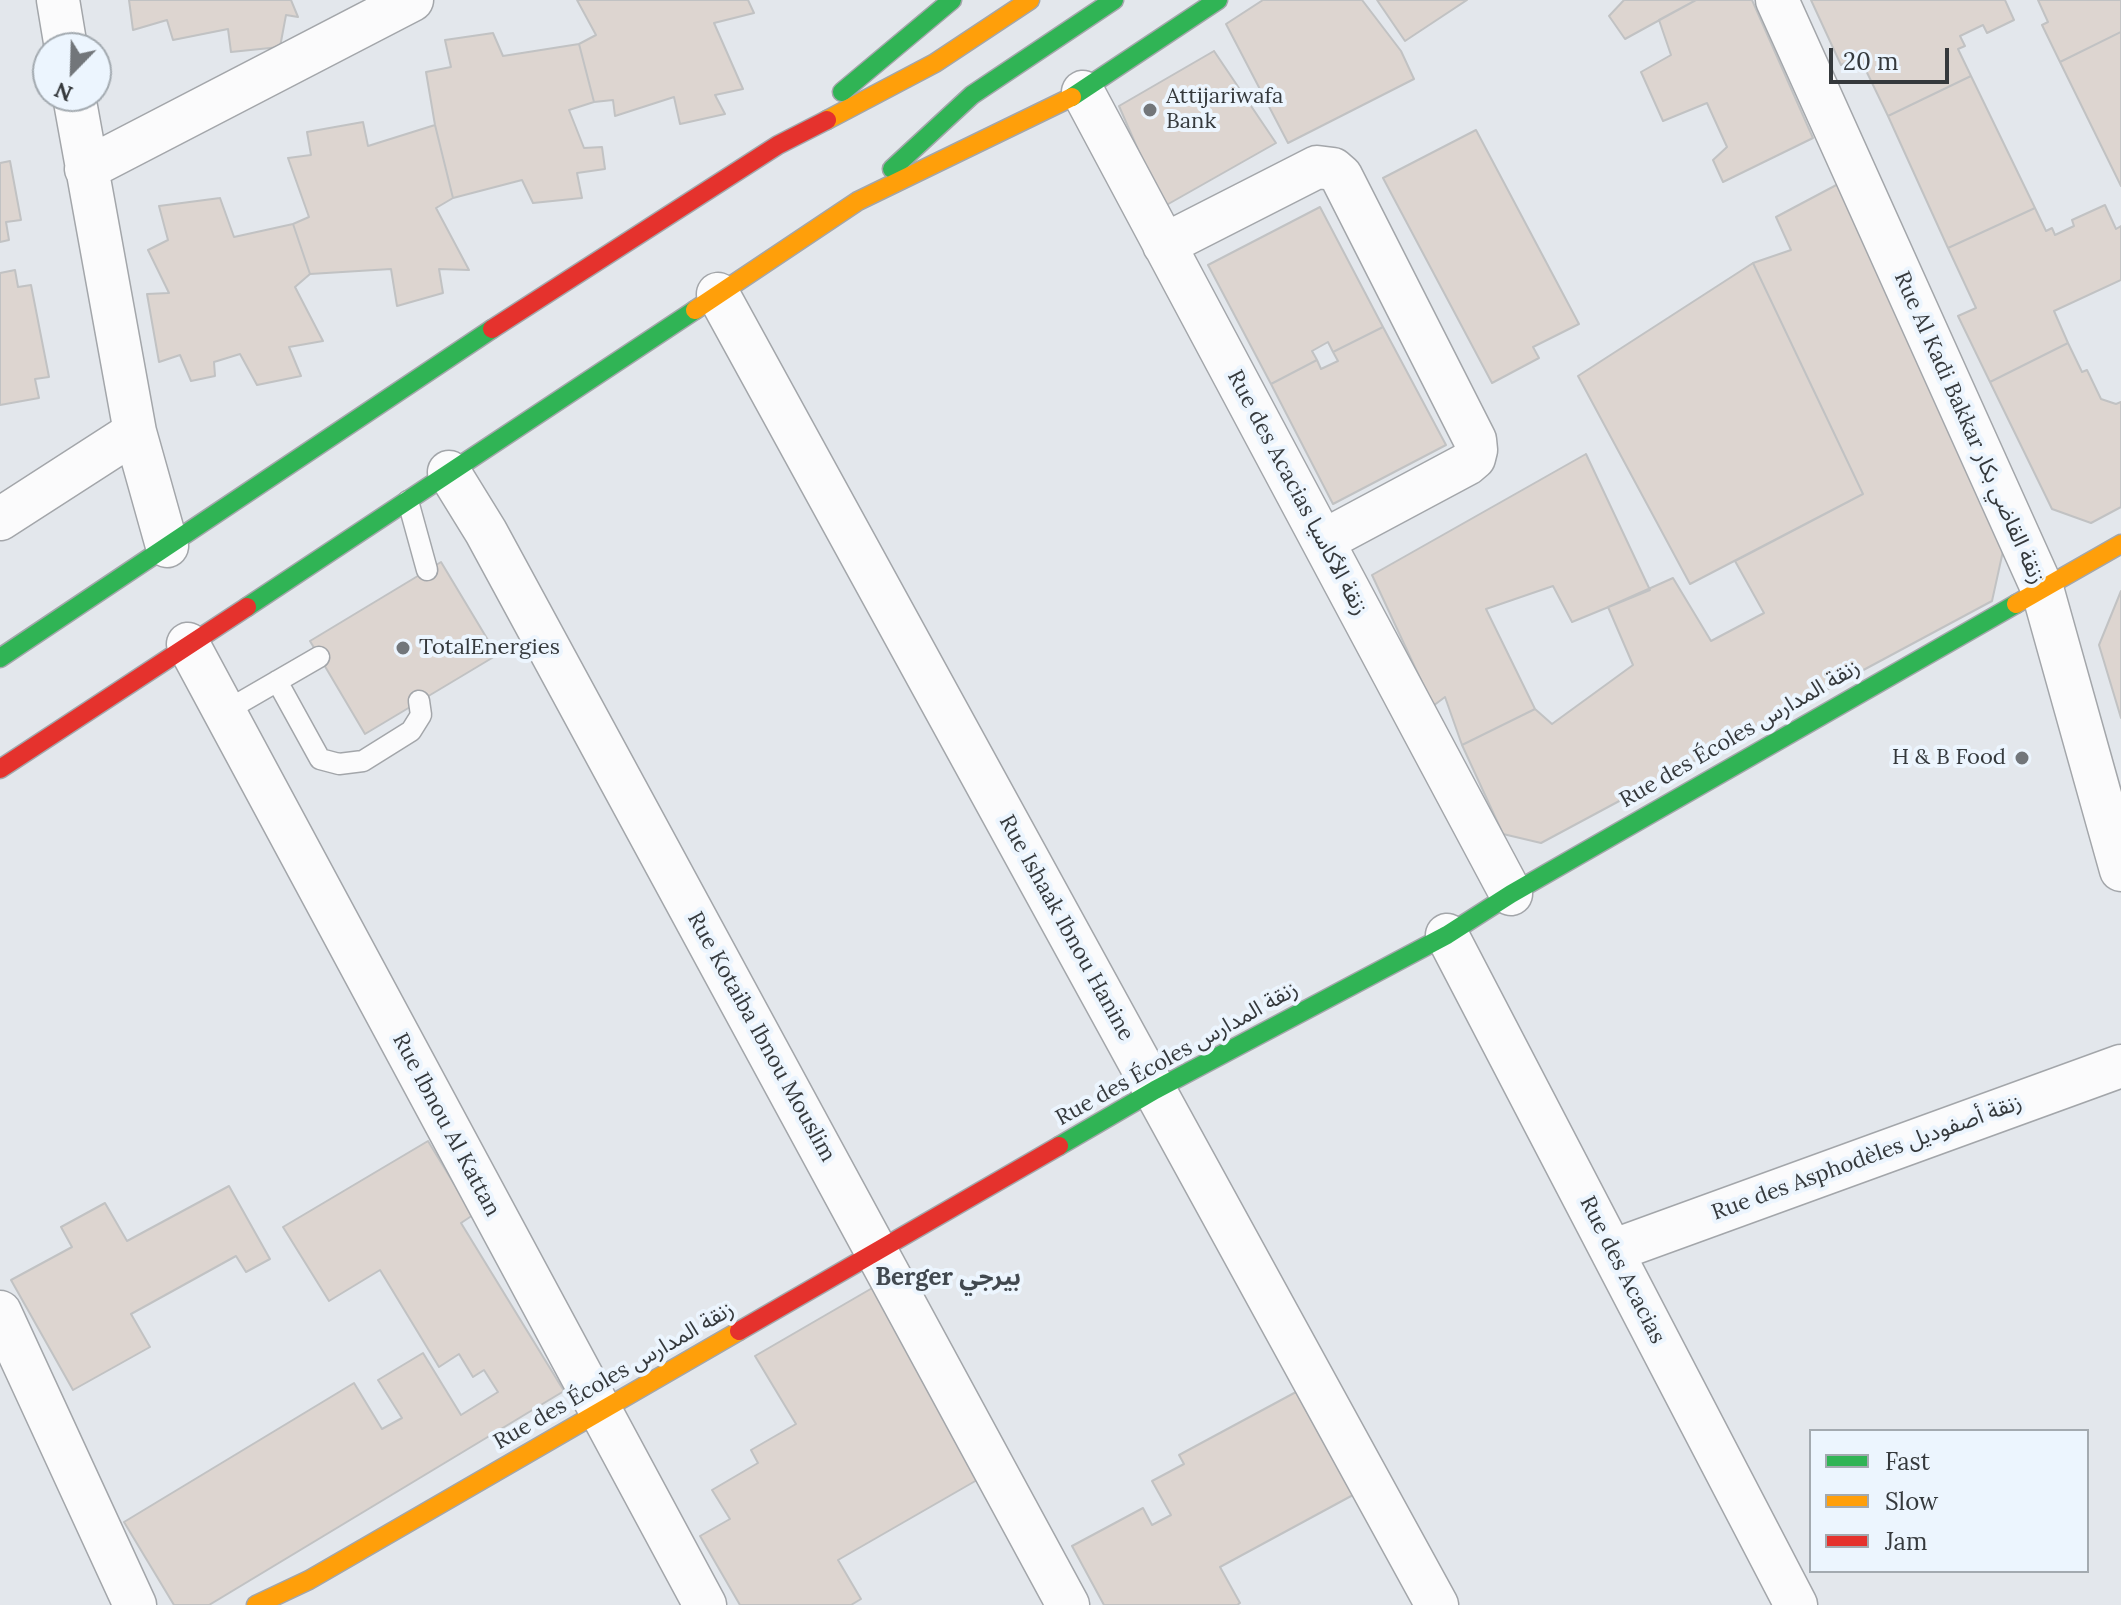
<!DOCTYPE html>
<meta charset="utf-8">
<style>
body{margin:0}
#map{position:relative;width:2121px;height:1605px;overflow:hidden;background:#e3e7ec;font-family:Lora,serif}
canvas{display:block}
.legend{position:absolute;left:1809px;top:1429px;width:280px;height:144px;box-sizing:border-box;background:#ecf5fe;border:2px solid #a3aab0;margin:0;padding:10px 14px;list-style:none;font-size:24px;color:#35393c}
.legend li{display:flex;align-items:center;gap:16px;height:40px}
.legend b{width:40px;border:2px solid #a3aab0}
.north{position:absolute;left:32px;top:32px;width:80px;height:80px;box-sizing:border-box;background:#ecf5fe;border:2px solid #a3aab0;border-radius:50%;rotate:203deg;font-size:22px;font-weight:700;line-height:32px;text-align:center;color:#35393c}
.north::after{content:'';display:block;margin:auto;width:28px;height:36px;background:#72767a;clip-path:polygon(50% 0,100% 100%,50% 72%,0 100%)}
.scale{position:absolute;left:1829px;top:48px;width:120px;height:36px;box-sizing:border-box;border:4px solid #35393c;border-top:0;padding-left:10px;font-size:24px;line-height:28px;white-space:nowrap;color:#35393c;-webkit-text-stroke:6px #ecf5fe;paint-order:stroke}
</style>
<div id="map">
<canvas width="2121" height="1605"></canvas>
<ul class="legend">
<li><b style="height:10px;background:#30b455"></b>Fast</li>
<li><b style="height:10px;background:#ff9f0a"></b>Slow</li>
<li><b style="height:10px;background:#e5322d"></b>Jam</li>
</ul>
<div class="north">N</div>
<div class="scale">20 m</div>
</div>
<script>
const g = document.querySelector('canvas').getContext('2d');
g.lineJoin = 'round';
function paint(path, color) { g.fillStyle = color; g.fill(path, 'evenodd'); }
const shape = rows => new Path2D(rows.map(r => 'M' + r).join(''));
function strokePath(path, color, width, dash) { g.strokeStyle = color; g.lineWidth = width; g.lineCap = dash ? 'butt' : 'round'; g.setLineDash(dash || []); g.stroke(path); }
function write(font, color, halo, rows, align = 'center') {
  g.font = font + ' Lora,"Noto Sans Arabic",serif'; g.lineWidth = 8; g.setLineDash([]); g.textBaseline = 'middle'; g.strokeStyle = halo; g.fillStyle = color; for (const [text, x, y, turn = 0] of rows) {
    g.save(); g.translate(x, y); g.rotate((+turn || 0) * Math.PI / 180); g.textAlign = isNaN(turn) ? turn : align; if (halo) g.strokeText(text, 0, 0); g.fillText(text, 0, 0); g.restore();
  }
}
const building = shape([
 [129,0,291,0,298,17,286,15,280,47,231,52,228,29,173,40,167,20,133,30,129,0],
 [577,0,748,0,754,13,714,23,743,89,715,95,725,114,680,124,674,97,615,116,613,100,594,102,579,44,596,35,577,0],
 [1263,0,1362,0,1401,51,1414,79,1288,143,1226,24,1263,0],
 [1377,0,1467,0,1405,41,1377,0],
 [1624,0,1696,0,1625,39,1609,16,1624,0],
 [1696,0,1752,0,1813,138,1723,182,1713,160,1727,147,1707,103,1663,121,1641,72,1671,55,1659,20,1696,0],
 [1811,0,2005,0,2014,20,1987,33,1983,25,1960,36,1965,46,1958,49,1971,76,1888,116,1859,56,1841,65,1811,0],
 [2038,0,2121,0,2121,32,2060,62,2042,25,2048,22,2038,0],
 [2121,32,2121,186,2060,62,2121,32],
 [493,33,503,56,579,44,594,102,569,110,584,148,602,147,605,169,577,173,582,198,533,203,522,180,453,198,435,125,426,72,451,67,445,40,493,33],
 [1214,51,1276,143,1163,207,1119,106,1214,51],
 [1971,76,2035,208,1948,248,1888,116,1971,76],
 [363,122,368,146,435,125,453,198,436,208,469,270,439,269,443,293,397,306,391,269,310,274,293,224,309,217,288,158,311,155,307,132,363,122],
 [1476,130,1579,324,1533,347,1539,358,1492,383,1383,178,1476,130],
 [10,161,21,220,6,222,9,240,0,242,0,163,10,161],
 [1842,182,2005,542,1992,601,1541,843,1503,834,1462,745,1535,709,1552,724,1633,665,1608,607,1673,578,1711,641,1764,613,1735,561,1863,494,1753,263,1791,250,1776,217,1842,182],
 [220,198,234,237,293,224,310,274,295,287,323,341,289,347,301,376,257,385,240,354,214,362,215,376,191,381,180,355,159,362,147,294,169,293,148,250,168,240,159,206,220,198],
 [2105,205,2116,229,2121,226,2121,280,2054,311,2068,343,1990,382,1958,316,1976,308,1948,248,2035,208,2046,231,2052,228,2055,235,2074,226,2072,220,2105,205],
 [1320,207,1383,327,1333,352,1328,342,1312,351,1317,360,1271,384,1208,265,1320,207],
 [1753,263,1863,494,1690,584,1578,376,1753,263],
 [15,270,18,287,31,285,49,377,35,379,39,398,0,405,0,273,15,270],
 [1383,327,1446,445,1333,504,1271,384,1317,360,1321,369,1338,361,1333,352,1383,327],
 [2068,343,2082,372,2087,370,2101,399,2116,404,2121,402,2121,507,2091,523,2052,509,1990,382,2068,343],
 [1586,454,1650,590,1572,622,1553,586,1486,609,1535,709,1462,745,1445,697,1433,706,1372,575,1586,454],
 [441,562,497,655,365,734,310,641,441,562],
 [2121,591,2121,718,2099,645,2121,591],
 [428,1141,473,1215,461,1223,564,1391,209,1605,174,1605,124,1522,354,1383,382,1429,402,1418,378,1380,423,1353,461,1415,498,1392,484,1370,473,1377,459,1354,439,1367,380,1270,329,1301,283,1227,428,1141],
 [229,1186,270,1259,246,1272,236,1256,131,1314,150,1347,73,1390,11,1280,72,1247,61,1227,105,1203,127,1241,229,1186],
 [874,1287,984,1476,838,1560,861,1599,851,1605,740,1605,700,1536,730,1519,712,1490,758,1463,751,1450,796,1424,755,1356,874,1287],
 [1296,1392,1353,1495,1220,1567,1240,1603,1237,1605,1104,1605,1072,1546,1143,1508,1152,1525,1171,1515,1152,1481,1184,1464,1179,1455,1296,1392]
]);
paint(building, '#ddd5d0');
strokePath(building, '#c1c2c3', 2);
const lane = shape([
 [408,501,427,570],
 [277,681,320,759,339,764,363,761,411,731,421,715,419,701],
 [224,712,319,657]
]);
const street = shape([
 [58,0,66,48],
 [1777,0,2042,588,2121,870],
 [1083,92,1511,894],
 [74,96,135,432,167,546],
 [86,169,412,0],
 [1164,245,1317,167,1333,169,1341,176,1475,440,1476,450,1474,458,1467,464,1323,541],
 [718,294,1437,1605],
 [449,472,486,532,1068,1605],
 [0,519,135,432],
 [188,644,705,1605],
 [1447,935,1796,1605],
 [1612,1251,2121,1066],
 [0,1312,135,1605]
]);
const fast = shape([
 [842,92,952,0],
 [1072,97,1218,0],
 [892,169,972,95,1114,0],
 [247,607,695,310],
 [0,658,492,329],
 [1059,1146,1155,1090,1447,935,1511,894,2016,604]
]);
const slow = shape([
 [827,120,935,63,1030,0],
 [695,310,858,201,1072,97],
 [2016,604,2121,544],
 [256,1605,309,1580,739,1331]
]);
const jam = shape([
 [492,329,778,145,827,120],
 [0,769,247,607],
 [739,1331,1059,1146]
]);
strokePath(lane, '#a3a6aa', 23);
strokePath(street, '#a3a6aa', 45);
strokePath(fast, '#a3a6aa', 21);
strokePath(slow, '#a3a6aa', 21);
strokePath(jam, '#a3a6aa', 21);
strokePath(lane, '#fbfbfc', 20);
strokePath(street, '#fbfbfc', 42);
strokePath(fast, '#30b455', 18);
strokePath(slow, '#ff9f0a', 18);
strokePath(jam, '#e5322d', 18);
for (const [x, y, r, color] of [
 [1150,110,8,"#72767a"],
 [403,648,8,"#72767a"],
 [2022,758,8,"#72767a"]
]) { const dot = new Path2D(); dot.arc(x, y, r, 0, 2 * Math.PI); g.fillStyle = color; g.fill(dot); strokePath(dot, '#ecf5fe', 3); }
write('22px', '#35393c', '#ecf5fe', [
 ["Attijariwafa",1166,97],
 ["Bank",1166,122],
 ["TotalEnergies",419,648],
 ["H & B Food",2006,758,"right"]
], 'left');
write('22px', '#35393c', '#ecf5fe', [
 ["Rue Al Kadi Bakkar زنقة القاضي بكار",1969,428,66],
 ["Rue des Acacias زنقة الأكاسيا",1297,493,62],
 ["Rue des Écoles زنقة المدارس",1740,734,-30],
 ["Rue Ishaak Ibnou Hanine",1066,928,61],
 ["Rue Kotaiba Ibnou Mouslim",761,1037,61],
 ["Rue des Écoles زنقة المدارس",1177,1054,-29],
 ["Rue Ibnou Al Kattan",446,1125,62],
 ["Rue des Asphodèles زنقة أصفوديل",1867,1158,-20],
 ["Rue des Acacias",1622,1270,63],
 ["Rue des Écoles زنقة المدارس",614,1376,-30]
]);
write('bold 24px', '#424950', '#ecf5fe', [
 ["Berger بيرجي",948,1278]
]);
</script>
